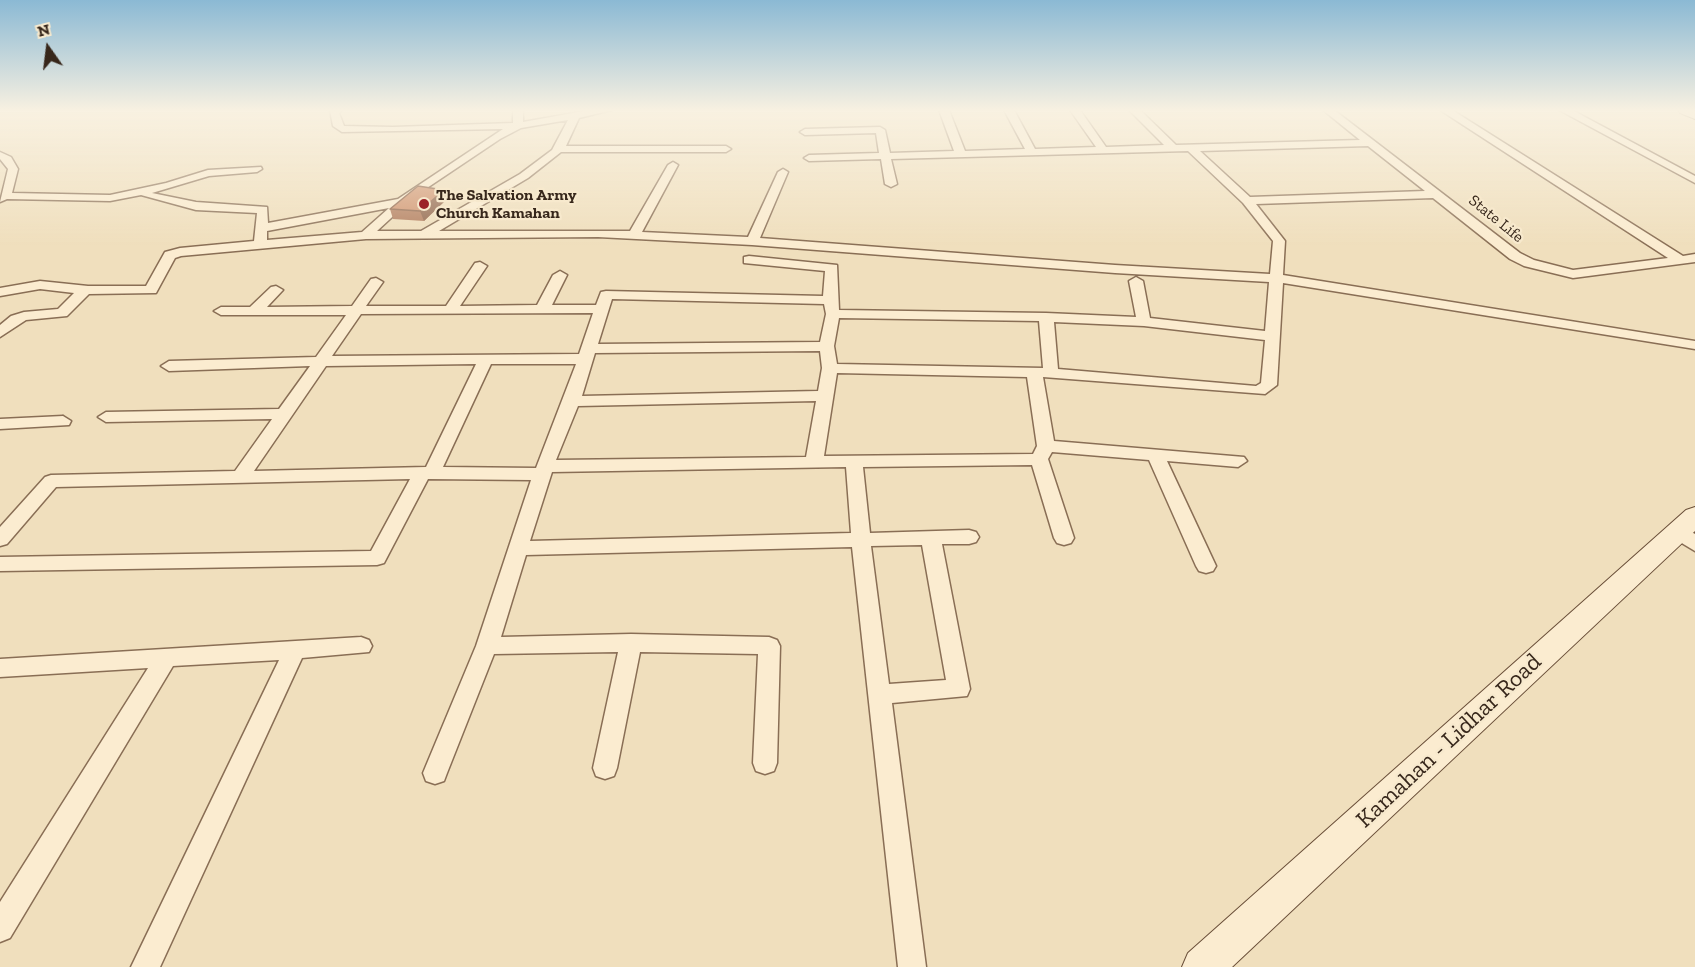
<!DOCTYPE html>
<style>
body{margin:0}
#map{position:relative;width:1695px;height:967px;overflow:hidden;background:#f0dfbd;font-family:"Zilla Slab",serif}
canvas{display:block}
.north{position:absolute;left:18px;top:18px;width:60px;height:60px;-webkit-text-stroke:4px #f7e9cd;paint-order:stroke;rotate:346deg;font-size:16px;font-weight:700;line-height:24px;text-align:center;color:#37271b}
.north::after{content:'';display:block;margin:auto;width:21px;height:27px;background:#37271b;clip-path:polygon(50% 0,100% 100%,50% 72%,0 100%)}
</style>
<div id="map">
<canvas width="1695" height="967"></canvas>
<div class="north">N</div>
</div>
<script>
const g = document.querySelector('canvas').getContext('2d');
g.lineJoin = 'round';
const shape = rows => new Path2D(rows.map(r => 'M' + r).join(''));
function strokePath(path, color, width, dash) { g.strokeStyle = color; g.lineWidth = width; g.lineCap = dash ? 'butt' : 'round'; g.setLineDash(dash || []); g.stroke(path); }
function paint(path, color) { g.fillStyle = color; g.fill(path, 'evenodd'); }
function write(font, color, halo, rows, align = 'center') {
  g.font = font + ' "Zilla Slab",serif'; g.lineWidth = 4.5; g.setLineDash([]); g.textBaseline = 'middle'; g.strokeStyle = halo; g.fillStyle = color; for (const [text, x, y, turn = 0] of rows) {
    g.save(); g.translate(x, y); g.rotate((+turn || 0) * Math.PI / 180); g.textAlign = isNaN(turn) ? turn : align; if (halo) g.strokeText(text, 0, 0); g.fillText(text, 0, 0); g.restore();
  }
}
const street = shape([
 [330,110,342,110,339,113,344,126,393,127,513,123,513,110,523,110,523,122,590,110,612,110,579,118,566,146,726,146,731,149,726,152,561,152,528,178,439,231,630,231,668,165,673,162,678,165,642,232,748,237,778,172,783,169,788,172,760,238,1115,265,1270,274,1273,241,1243,203,1188,151,891,159,897,184,891,187,885,184,881,159,809,161,804,158,809,155,879,153,876,133,805,135,800,132,805,129,880,127,885,130,890,153,954,151,939,110,949,110,965,151,1025,149,1004,110,1014,110,1035,149,1096,147,1070,110,1080,110,1106,147,1164,145,1129,110,1140,110,1176,145,1360,140,1323,110,1334,110,1520,253,1534,260,1573,270,1668,258,1440,110,1452,110,1683,256,1695,254,1695,262,1573,278,1524,266,1510,259,1433,198,1256,204,1285,241,1283,275,1695,341,1695,349,1283,283,1277,385,1265,394,1043,377,1054,441,1244,457,1247,461,1238,467,1167,461,1216,566,1213,571,1206,573,1199,571,1196,566,1149,460,1052,452,1048,459,1074,538,1071,543,1064,545,1057,543,1054,538,1032,465,863,467,870,533,969,530,976,532,979,537,976,542,969,544,942,544,970,689,967,696,892,703,926,967,898,967,852,547,526,555,501,637,631,634,769,637,777,640,780,646,777,763,774,771,765,774,756,771,753,763,758,654,640,652,617,768,614,776,605,779,596,776,593,768,618,652,494,654,447,773,444,781,435,784,426,781,423,773,476,646,531,480,428,479,384,563,377,565,0,571,0,557,371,551,410,479,56,487,7,544,0,546,0,527,45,477,51,475,235,471,272,419,106,422,98,417,106,412,279,409,310,366,169,371,161,366,169,361,316,357,346,315,221,315,214,311,221,307,250,307,271,287,276,286,283,290,267,307,352,306,371,279,376,278,383,282,366,306,446,306,475,263,480,262,487,266,460,306,537,305,553,275,560,271,567,275,552,305,596,305,601,292,606,291,823,296,825,271,744,263,744,257,749,256,837,265,839,310,1046,313,1136,317,1129,281,1136,277,1143,281,1150,318,1265,331,1269,282,1115,273,752,245,598,237,366,239,181,256,175,258,156,293,89,294,67,316,26,320,0,337,0,325,11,316,24,312,58,309,74,293,40,289,0,296,0,288,40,281,88,286,146,286,165,252,180,248,254,241,257,213,196,210,141,195,110,201,7,199,0,202,8,169,0,159,0,152,11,157,18,169,12,193,110,195,166,183,208,170,261,167,262,169,257,172,209,176,152,193,196,202,267,207,268,223,398,199,503,129,342,132,333,126,330,110],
 [568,120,552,150,520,174,421,231,377,231,415,196,500,139,521,128,568,120],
 [1368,146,1425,191,1250,197,1200,151,1368,146],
 [389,208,362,232,267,240,267,231,389,208],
 [612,299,824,304,826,314,820,342,598,344,612,299],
 [593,313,579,354,332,356,361,314,593,313],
 [839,318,1039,321,1043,368,837,364,834,346,839,318],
 [1054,322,1144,326,1265,340,1261,383,1256,386,1058,369,1054,322],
 [820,351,822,368,818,391,582,396,595,353,820,351],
 [476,364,426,467,254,471,326,366,476,364],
 [491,364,576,364,536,468,443,467,491,364],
 [837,373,1027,377,1037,446,1033,454,824,456,837,373],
 [816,401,806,457,556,460,578,406,816,401],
 [846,467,851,533,530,541,552,472,846,467],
 [922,545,946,680,889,684,871,546,922,545],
 [1559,110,1572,110,1695,176,1695,183,1559,110],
 [63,416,71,421,69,425,0,429,0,419,63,416],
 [1677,524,1695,534,1695,551,1670,536,1667,531,1670,526,1677,524],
 [361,637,369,640,372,646,369,652,302,658,160,967,131,967,279,660,173,666,10,938,0,942,0,902,148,668,0,677,0,659,361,637]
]);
const secondary = shape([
 [1678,110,1695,110,1695,119,1680,113,1678,110],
 [1695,507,1695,531,1232,967,1182,967,1188,953,1686,510,1695,507]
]);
strokePath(street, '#896e55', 3);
strokePath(secondary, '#6a4f39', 2);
paint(street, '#fbecd0');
paint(secondary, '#fbecd0');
paint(shape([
 [444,190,447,199,424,221,393,219,390,209]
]), '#b37f60');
paint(shape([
 [444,190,447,199,424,221,420,211]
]), '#92684e');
const building = shape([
 [418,186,444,190,420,211,390,209,418,186]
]);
paint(building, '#d09470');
strokePath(building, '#92684e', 1.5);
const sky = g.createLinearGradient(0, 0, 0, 246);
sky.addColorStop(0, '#8bb9d4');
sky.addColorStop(0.45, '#f8f1e1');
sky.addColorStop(1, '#f8f1e100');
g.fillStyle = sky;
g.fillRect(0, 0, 1695, 246);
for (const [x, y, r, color] of [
 [424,204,6,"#9b2228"]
]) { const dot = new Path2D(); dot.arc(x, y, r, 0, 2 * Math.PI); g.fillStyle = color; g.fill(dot); strokePath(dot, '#f7e9cd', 2); }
write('bold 16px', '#37271b', '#f7e9cd', [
 ["The Salvation Army",436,195],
 ["Church Kamahan",436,213]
], 'left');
write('16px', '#37271b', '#f7e9cd', [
 ["State Life",1496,219,39]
]);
write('24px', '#37271b', '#f7e9cd', [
 ["Kamahan - Lidhar Road",1449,741,-43]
]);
</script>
